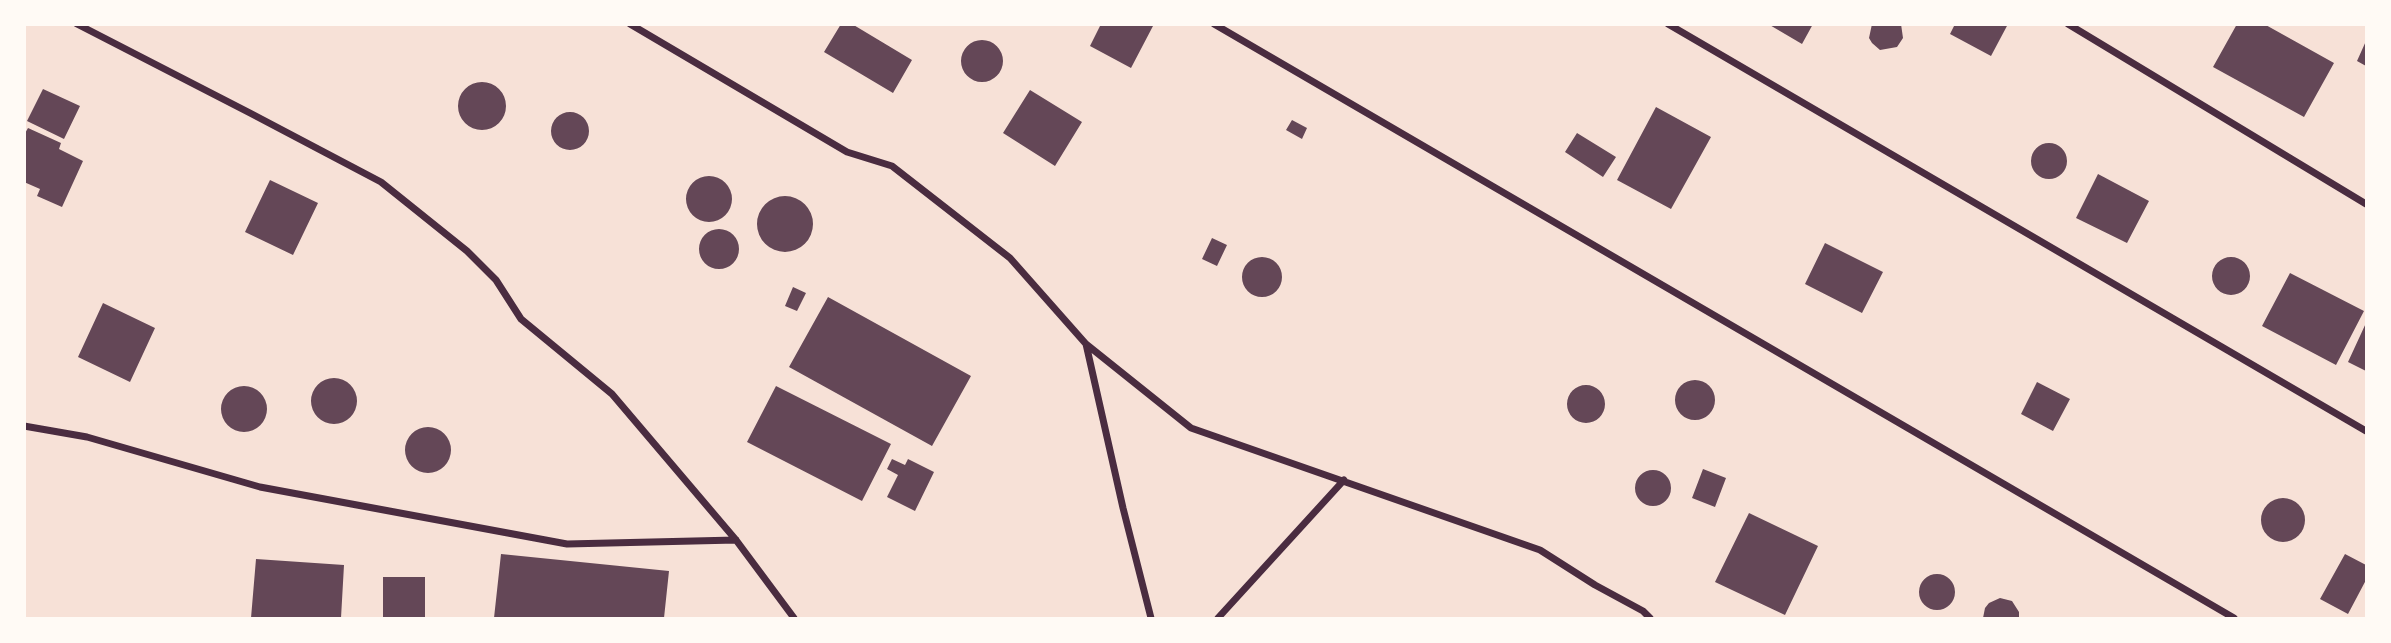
<!DOCTYPE html>
<style>
body{margin:0}
#map{position:relative;width:2391px;height:643px;overflow:hidden;background:#f7e1d7;font-family:"Space Grotesk",sans-serif}
canvas{display:block}
.frame{position:absolute;inset:0;border:26px solid #fffaf5;pointer-events:none}
</style>
<div id="map">
<canvas width="2391" height="643"></canvas>
<div class="frame"></div>
</div>
<script>
const g = document.querySelector('canvas').getContext('2d');
g.lineJoin = 'round';
function paint(path, color) { g.fillStyle = color; g.fill(path, 'evenodd'); }
const shape = rows => new Path2D(rows.map(r => 'M' + r).join(''));
function strokePath(path, color, width, dash) { g.strokeStyle = color; g.lineWidth = width; g.lineCap = dash ? 'butt' : 'round'; g.setLineDash(dash || []); g.stroke(path); }
paint(shape([
 [841,24,852,24,912,60,893,93,824,52],
 [1101,24,1153,26,1131,68,1090,46],
 [1768,24,1813,24,1802,44],
 [1872,24,1901,24,1903,38,1897,47,1880,50,1872,43,1869,38],
 [1955,24,2008,24,1991,56,1950,34],
 [2237,24,2264,24,2334,63,2304,117,2213,67],
 '961 61a21 21 0 1 1 42 0a21 21 0 1 1-42 0Z',
 [2366,41,2366,66,2357,61],
 '458 106a24 24 0 1 1 48 0a24 24 0 1 1-48 0Z',
 [43,89,80,106,64,139,27,121],
 [1030,90,1082,122,1055,166,1003,133],
 [1656,107,1711,137,1671,209,1617,180],
 '551 131a19 19 0 1 1 38 0a19 19 0 1 1-38 0Z',
 [1292,120,1307,128,1302,139,1286,130],
 [28,128,61,143,59,149,83,161,62,207,37,196,40,189,24,182,24,135],
 [1577,133,1616,157,1603,177,1565,152],
 '2031 161a18 18 0 1 1 36 0a18 18 0 1 1-36 0Z',
 [2098,174,2149,201,2127,243,2076,218],
 '686 199a23 23 0 1 1 46 0a23 23 0 1 1-46 0Z',
 [270,180,318,203,293,255,245,232],
 '757 224a28 28 0 1 1 56 0a28 28 0 1 1-56 0Z',
 '699 249a20 20 0 1 1 40 0a20 20 0 1 1-40 0Z',
 [1212,238,1227,245,1217,266,1202,259],
 [1825,243,1883,272,1862,313,1805,284],
 '2212 276a19 19 0 1 1 38 0a19 19 0 1 1-38 0Z',
 '1242 277a20 20 0 1 1 40 0a20 20 0 1 1-40 0Z',
 [2290,273,2364,311,2336,365,2262,326],
 [793,287,806,293,797,311,785,306],
 [828,297,971,376,932,446,789,367],
 [103,303,155,328,130,382,78,357],
 [2366,323,2366,371,2348,362],
 '311 401a23 23 0 1 1 46 0a23 23 0 1 1-46 0Z',
 '1675 400a20 20 0 1 1 40 0a20 20 0 1 1-40 0Z',
 [2037,382,2070,399,2053,431,2021,414],
 '1567 404a19 19 0 1 1 38 0a19 19 0 1 1-38 0Z',
 [776,386,891,444,862,501,747,442],
 '221 409a23 23 0 1 1 46 0a23 23 0 1 1-46 0Z',
 '405 450a23 23 0 1 1 46 0a23 23 0 1 1-46 0Z',
 [892,459,905,465,908,459,934,472,915,511,887,497,898,475,887,469],
 [1703,469,1726,478,1715,507,1692,498],
 '1635 488a18 18 0 1 1 36 0a18 18 0 1 1-36 0Z',
 '2261 520a22 22 0 1 1 44 0a22 22 0 1 1-44 0Z',
 [1749,513,1818,546,1785,615,1715,582],
 [501,554,669,571,664,618,494,618],
 [2345,554,2366,565,2366,580,2348,614,2320,599],
 [256,559,344,565,341,618,251,618],
 '1919 592a18 18 0 1 1 36 0a18 18 0 1 1-36 0Z',
 [383,577,425,577,425,618,383,618],
 [2000,598,2012,601,2019,612,2019,618,1983,618,1985,608,1989,603]
]), '#644757');
strokePath(shape([
 [77,24,250,113,381,182,467,251,496,280,521,319,612,394,736,540,794,618],
 [630,24,847,152,892,166,1010,258,1086,344,1191,428,1540,550,1595,585,1643,611,1650,618],
 [1214,24,2234,618],
 [1668,24,2366,431],
 [2068,24,2366,204],
 [1086,344,1123,508,1151,618],
 [24,426,87,437,260,487,567,544,736,540],
 [1218,618,1344,480]
]), '#4a2c40', 7);
</script>
